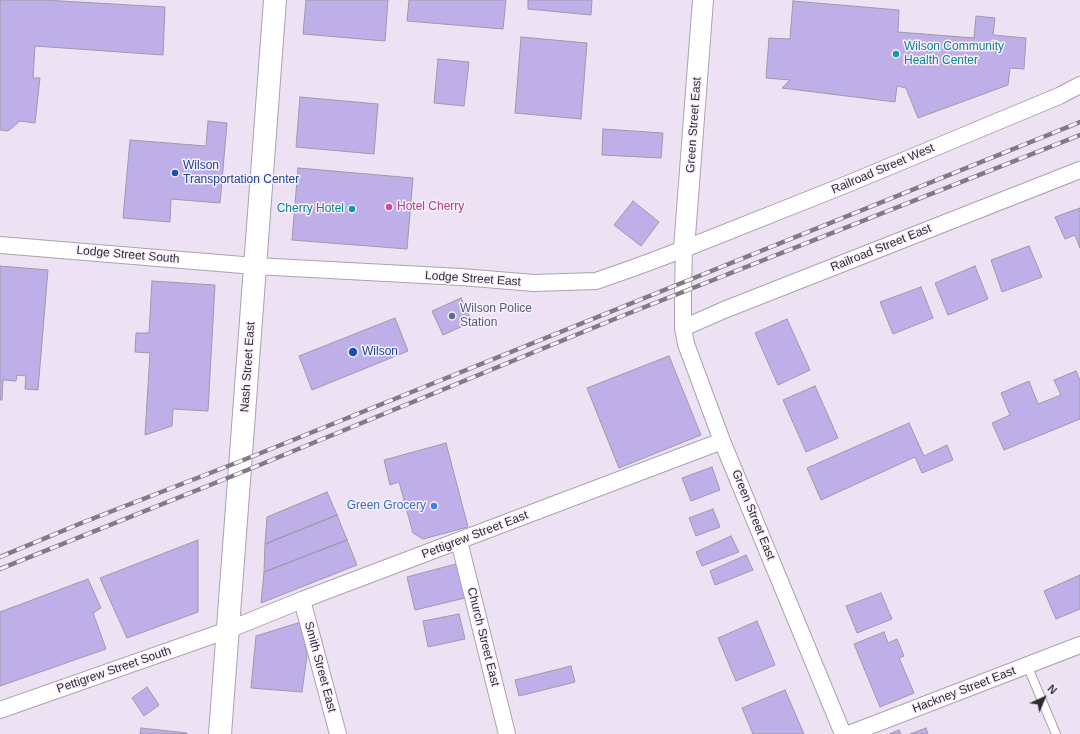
<!DOCTYPE html>
<style>
body{margin:0}
#map{position:relative;width:1080px;height:734px;overflow:hidden;background:#ede2f3;font-family:Arial,sans-serif}
canvas{display:block}
.north{position:absolute;left:1024px;top:678px;width:40px;height:40px;-webkit-text-stroke:3px #f9f0fe;paint-order:stroke;rotate:44deg;font-size:11px;font-weight:700;line-height:16px;text-align:center;color:#2f2b31}
.north::after{content:'';display:block;margin:auto;width:14px;height:18px;background:#2f2b31;clip-path:polygon(50% 0,100% 100%,50% 72%,0 100%)}
</style>
<div id="map">
<canvas width="1080" height="734"></canvas>
<div class="north">N</div>
</div>
<script>
const g = document.querySelector('canvas').getContext('2d');
g.lineJoin = 'round';
function paint(path, color) { g.fillStyle = color; g.fill(path, 'evenodd'); }
const shape = rows => new Path2D(rows.map(r => 'M' + r).join(''));
function strokePath(path, color, width, dash) { g.strokeStyle = color; g.lineWidth = width; g.lineCap = dash ? 'butt' : 'round'; g.setLineDash(dash || []); g.stroke(path); }
function write(font, color, halo, rows, align = 'center') {
  g.font = font + ' Arial,sans-serif'; g.lineWidth = 3; g.setLineDash([]); g.textBaseline = 'middle'; g.strokeStyle = halo; g.fillStyle = color; for (const [text, x, y, turn = 0] of rows) {
    g.save(); g.translate(x, y); g.rotate((+turn || 0) * Math.PI / 180); g.textAlign = isNaN(turn) ? turn : align; if (halo) g.strokeText(text, 0, 0); g.fillText(text, 0, 0); g.restore();
  }
}
const building = shape([
 [0,0,44,0,165,7,163,55,35,46,33,78,40,78,35,123,20,121,8,131,0,130,0,0],
 [306,0,388,0,385,41,303,34,306,0],
 [409,0,506,0,503,29,407,21,409,0],
 [528,0,592,0,591,15,528,9,528,0],
 [793,1,899,10,898,32,974,38,976,16,995,18,993,35,1026,38,1024,69,1010,68,1008,85,918,118,906,88,897,86,895,102,782,88,790,80,766,78,769,38,790,39,793,1],
 [521,37,587,43,581,119,515,113,521,37],
 [438,59,469,62,464,106,434,103,438,59],
 [300,97,378,104,374,154,296,147,300,97],
 [208,121,227,123,220,203,171,199,170,222,123,218,130,140,206,146,208,121],
 [603,129,663,133,661,158,602,155,603,129],
 [298,168,413,178,407,249,292,240,298,168],
 [633,201,659,222,641,246,614,225,633,201],
 [1080,208,1080,248,1075,235,1065,239,1055,217,1080,208],
 [1029,246,1042,277,1002,292,991,260,1029,246],
 [0,266,48,270,38,390,25,389,26,376,17,375,16,381,3,380,2,400,0,400,0,266],
 [975,266,988,299,948,315,935,283,975,266],
 [152,281,215,285,208,411,173,409,172,426,145,435,150,353,135,352,136,333,149,333,152,281],
 [921,287,933,318,893,334,880,302,921,287],
 [461,298,472,322,443,335,432,311,461,298],
 [395,318,408,351,312,390,299,356,395,318],
 [787,319,810,370,778,385,755,333,787,319],
 [669,356,701,435,619,468,587,388,669,356],
 [1076,371,1080,380,1080,419,1004,450,992,423,1010,415,1001,393,1029,381,1038,404,1061,395,1054,380,1076,371],
 [815,386,838,438,806,452,783,400,815,386],
 [909,423,924,456,947,445,953,460,922,473,915,457,821,500,807,468,909,423],
 [446,443,468,527,423,539,413,533,399,482,390,485,384,460,446,443],
 [712,467,720,490,691,501,682,478,712,467],
 [327,492,337,515,265,544,267,517,327,492],
 [713,509,720,527,696,536,689,518,713,509],
 [337,515,347,540,264,572,265,544,337,515],
 [731,536,739,552,702,566,696,552,731,536],
 [198,540,198,612,127,638,100,578,198,540],
 [347,540,357,565,261,603,264,572,347,540],
 [746,555,753,570,715,585,710,571,746,555],
 [456,564,465,598,415,610,407,577,456,564],
 [1080,575,1080,609,1056,619,1044,591,1080,575],
 [88,579,101,608,93,613,106,649,0,686,0,612,88,579],
 [881,593,892,619,857,633,846,606,881,593],
 [459,614,465,639,428,647,423,621,459,614],
 [757,621,775,665,736,681,718,638,757,621],
 [301,622,307,655,302,692,251,688,256,636,301,622],
 [884,632,888,643,897,639,904,656,899,658,914,693,880,707,854,644,884,632],
 [571,666,575,682,519,696,515,680,571,666],
 [147,687,159,705,144,716,132,698,147,687],
 [785,690,804,734,753,734,742,708,785,690],
 [141,728,187,733,187,734,140,734,141,728],
 [926,728,928,734,910,734,926,728],
 [899,730,901,734,889,734,899,730]
]);
paint(building, '#bfafe9');
strokePath(building, '#9d99aa', 1);
const service = shape([
 [1027,665,1056,734]
]);
const minor = shape([
 [0,245,255,266,461,277,534,283,596,281,636,267,684,249,845,185,1059,96,1080,85],
 [684,249,683,292,683,328,686,344,722,441,843,734],
 [683,328,724,310,1080,170],
 [459,541,507,734],
 [302,600,338,734],
 [0,710,228,630,302,600,722,441],
 [849,734,1080,645]
]);
const tertiary = shape([
 [684,249,703,0]
]);
const secondary = shape([
 [220,734,275,0]
]);
strokePath(service, '#aba1b0', 10);
strokePath(minor, '#aba1b0', 18);
strokePath(tertiary, '#aba1b0', 22);
strokePath(secondary, '#aba1b0', 24);
strokePath(service, '#fff', 8);
strokePath(minor, '#fff', 16);
strokePath(tertiary, '#fff', 20);
strokePath(secondary, '#fff', 22);
const rail = shape([
 [0,557,84,522,241,461,1080,122],
 [0,569,240,473,622,316,1080,135]
]);
strokePath(rail, '#817a84', 4.5);
strokePath(rail, '#f9f0fe', 3, [9]);
for (const [x, y, r, color] of [
 [896,54,4,"#0f9aa8"],
 [175,173,4,"#1a4fb4"],
 [389,207,4,"#d1479c"],
 [352,209,4,"#0f9aa8"],
 [452,316,4,"#5c6f8a"],
 [353,352,5,"#1a4fb4"],
 [434,506,4,"#3f7fe0"]
]) { const dot = new Path2D(); dot.arc(x, y, r, 0, 2 * Math.PI); g.fillStyle = color; g.fill(dot); strokePath(dot, '#f9f0fe', 1.5); }
write('12px', '#0d838f', '#f9f0fe', [
 ["Wilson Community",904,47],
 ["Health Center",904,61],
 ["Cherry Hotel",344,209,"right"]
], 'left');
write('12px', '#2f2b31', '#f9f0fe', [
 ["Green Street East",694,125,-86],
 ["Railroad Street West",883,169,-23],
 ["Railroad Street East",881,248,-22],
 ["Lodge Street South",128,255,5],
 ["Lodge Street East",473,279,4],
 ["Nash Street East",248,367,-86],
 ["Green Street East",753,515,68],
 ["Pettigrew Street East",475,535,-21],
 ["Church Street East",483,637,76],
 ["Smith Street East",320,667,75],
 ["Pettigrew Street South",114,670,-19],
 ["Hackney Street East",964,690,-21]
]);
write('12px', '#164399', '#f9f0fe', [
 ["Wilson",183,166],
 ["Transportation Center",183,180],
 ["Wilson",362,352]
], 'left');
write('12px', '#b23c85', '#f9f0fe', [
 ["Hotel Cherry",397,207]
], 'left');
write('12px', '#4e5e75', '#f9f0fe', [
 ["Wilson Police",460,309],
 ["Station",460,323]
], 'left');
write('12px', '#366cbe', '#f9f0fe', [
 ["Green Grocery",426,506]
], 'right');
</script>
